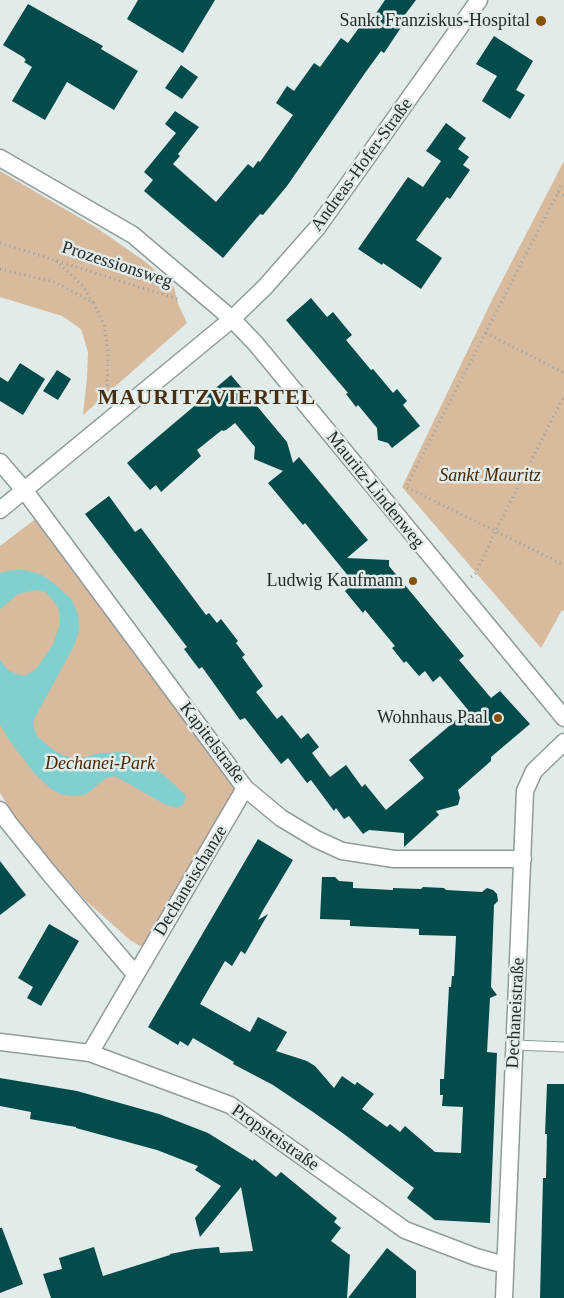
<!DOCTYPE html>
<meta charset="utf-8">
<style>
body{margin:0}
canvas{display:block;background:#e0ebea}
</style>
<canvas width="564" height="1298"></canvas>
<script>
const g = document.querySelector('canvas').getContext('2d');
g.lineJoin = 'round';
function paint(path, color) { g.fillStyle = color; g.fill(path, 'evenodd'); }
const shape = rows => new Path2D(rows.map(r => 'M' + r).join(''));
function strokePath(path, color, width, dash) { g.strokeStyle = color; g.lineWidth = width; g.lineCap = dash ? 'butt' : 'round'; g.setLineDash(dash || []); g.stroke(path); }
function write(font, color, halo, rows, align = 'center') {
  g.font = font + ' "Times New Roman",serif'; g.lineWidth = 5; g.setLineDash([]); g.textBaseline = 'middle'; g.strokeStyle = halo; g.fillStyle = color; for (const [text, x, y, turn = 0] of rows) {
    g.save(); g.translate(x, y); g.rotate((+turn || 0) * Math.PI / 180); g.textAlign = isNaN(turn) ? turn : align; if (halo) g.strokeText(text, 0, 0); g.fillText(text, 0, 0); g.restore();
  }
}
paint(shape([
 [564,161,564,611,562,610,541,648,402,487,493,298],
 [0,171,97,228,147,263,174,287,178,304,187,323,83,415,87,377,88,352,81,329,62,316,0,297],
 [38,517,238,788,146,945,140,946,130,940,85,900,41,850,13,814,0,793,0,546]
]), '#d8ba9d');
paint(shape([
 [13,570,24,570,40,574,54,583,72,600,78,614,79,630,74,646,34,719,34,728,37,736,56,752,69,757,79,759,100,753,127,752,164,775,179,789,186,795,184,804,177,808,166,805,115,776,106,778,85,795,71,796,60,794,50,788,35,774,12,744,0,725,0,660,7,669,16,674,25,676,37,668,53,644,60,624,60,615,58,608,52,599,45,592,36,590,18,594,0,609,0,573]
]), '#80d0cf');
paint(shape([
 [138,0,215,0,183,53,127,19],
 [385,0,416,0,401,20,404,23,384,53,381,51,365,73,287,186,263,215,260,214,223,258,144,191,153,180,144,172,176,133,165,124,175,111,199,127,178,154,180,156,173,164,216,202,248,164,253,168,258,161,260,162,293,115,276,103,287,86,294,91,314,63,320,67,341,38,348,43,363,22,368,25],
 [28,4,103,46,101,49,138,71,114,110,67,82,45,120,12,101,32,67,24,62,26,60,23,57,3,45],
 [494,36,533,61,516,90,525,95,510,119,482,101,497,76,476,64],
 [181,65,198,77,182,99,165,88],
 [446,123,466,138,458,149,469,157,463,165,470,170,450,199,447,197,416,240,442,258,421,289,383,263,382,265,358,249,408,177,423,187,441,161,426,151],
 [311,298,327,317,333,312,352,335,346,340,371,370,373,369,393,393,397,389,407,401,403,405,420,426,392,448,388,443,378,440,377,428,358,405,356,407,346,394,348,393,286,320],
 [20,363,45,379,23,415,0,401,0,377,8,382],
 [57,370,71,379,58,400,43,391],
 [231,375,287,442,293,463,299,457,368,540,347,558,389,560,389,566,464,656,459,660,491,698,500,691,530,724,491,757,491,761,458,790,460,798,458,805,436,811,439,815,404,847,404,833,369,830,363,834,349,816,344,819,336,808,334,811,311,780,307,783,288,758,281,764,245,718,240,720,202,667,199,669,184,649,187,647,85,514,109,496,135,532,141,528,206,615,209,613,217,623,221,619,238,641,236,643,245,655,242,657,263,686,256,692,277,719,282,715,301,739,308,733,319,747,312,753,330,777,346,765,362,787,365,784,386,810,424,778,409,760,468,710,440,676,433,682,425,671,419,676,406,661,404,663,392,648,395,646,365,610,363,613,345,591,354,583,305,523,303,525,268,483,283,471,254,459,255,447,235,423,226,430,223,431,222,430,197,450,201,456,161,492,156,485,150,490,127,463],
 [258,839,293,860,262,912,258,920,268,914,245,954,241,951,232,966,225,961,200,1004,250,1032,258,1017,287,1032,276,1051,307,1061,315,1066,334,1088,342,1076,355,1085,357,1082,374,1094,362,1109,387,1127,390,1124,400,1132,405,1126,435,1152,461,1153,463,1107,442,1106,443,1095,440,1095,440,1079,444,1079,449,987,451,987,452,976,454,976,456,936,419,935,419,929,350,926,350,920,320,919,322,877,335,877,339,881,353,882,353,888,393,890,393,888,421,889,423,887,444,888,446,890,482,892,487,888,493,890,497,894,498,901,494,905,491,987,497,995,490,998,487,1052,497,1053,490,1223,435,1220,407,1198,414,1188,344,1134,313,1112,273,1085,233,1064,234,1062,193,1038,188,1046,180,1041,178,1045,148,1027],
 [0,861,26,895,0,915],
 [49,924,79,941,41,1006,27,998,33,987,18,978],
 [0,1078,77,1091,159,1114,208,1133,253,1161,254,1159,276,1177,281,1172,337,1218,334,1222,341,1228,331,1241,350,1255,347,1298,51,1298,43,1274,62,1269,59,1258,94,1247,103,1276,170,1255,170,1254,195,1249,219,1247,220,1253,253,1251,241,1187,200,1237,195,1218,221,1186,195,1170,198,1166,157,1150,76,1128,76,1127,30,1119,31,1112,0,1106],
 [547,1084,564,1084,564,1298,540,1298,543,1178,546,1178,547,1134,545,1134],
 [0,1228,2,1228,23,1284,0,1293],
 [387,1248,416,1271,416,1298,348,1298]
]), '#044b4c');
const service = shape([
 [514,1045,564,1047]
]);
const minor = shape([
 [0,158,133,235,232,319,256,344,564,718],
 [0,462,25,491,245,788,281,818,316,839,342,851,394,859,523,859],
 [0,510,232,319,265,287,317,228,479,0],
 [0,810,8,822,49,873,135,974],
 [0,1042,90,1053,230,1105,405,1230,476,1257,505,1265],
 [90,1053,245,788],
 [504,1298,525,791,534,771,564,742]
]);
strokePath(service, '#919b9b', 11);
strokePath(minor, '#919b9b', 19);
strokePath(shape([
 [561,186,406,487,564,565],
 [558,193,564,196],
 [0,243,178,299],
 [56,261,83,286,93,303],
 [0,269,54,282,94,303,104,325,108,351,107,400],
 [486,333,564,373],
 [471,577,476,573,495,532,564,396]
]), '#97a09f', 3, [1, 4]);
strokePath(service, '#fff', 9);
strokePath(minor, '#fff', 16);
for (const [x, y, r, color] of [
 [541,21,6,"#885101"],
 [413,581,5,"#885101"],
 [498,718,5,"#885101"]
]) { const dot = new Path2D(); dot.arc(x, y, r, 0, 2 * Math.PI); g.fillStyle = color; g.fill(dot); strokePath(dot, '#e0ebea', 2); }
write('18px', '#262a2a', '#e0ebea', [
 ["Sankt Franziskus-Hospital",530,21],
 ["Ludwig Kaufmann",403,581],
 ["Wohnhaus Paal",488,718]
], 'right');
write('18px', '#262a2a', '#e0ebea', [
 ["Andreas-Hofer-Straße",362,165,-54],
 ["Prozessionsweg",117,265,18],
 ["Mauritz-Lindenweg",375,490,51],
 ["Kapitelstraße",212,743,53],
 ["Dechaneischanze",191,881,-59],
 ["Dechaneistraße",516,1013,-87],
 ["Propsteistraße",275,1138,35]
]);
write('italic 18px', '#472905', '#e0ebea', [
 ["Sankt Mauritz",490,476],
 ["Dechanei-Park",100,764]
]);
g.letterSpacing = '1px';
write('bold 22px', '#492e0f', '#e0ebea', [
 ["MAURITZVIERTEL",207,398]
]);
g.letterSpacing = '0px';
</script>
